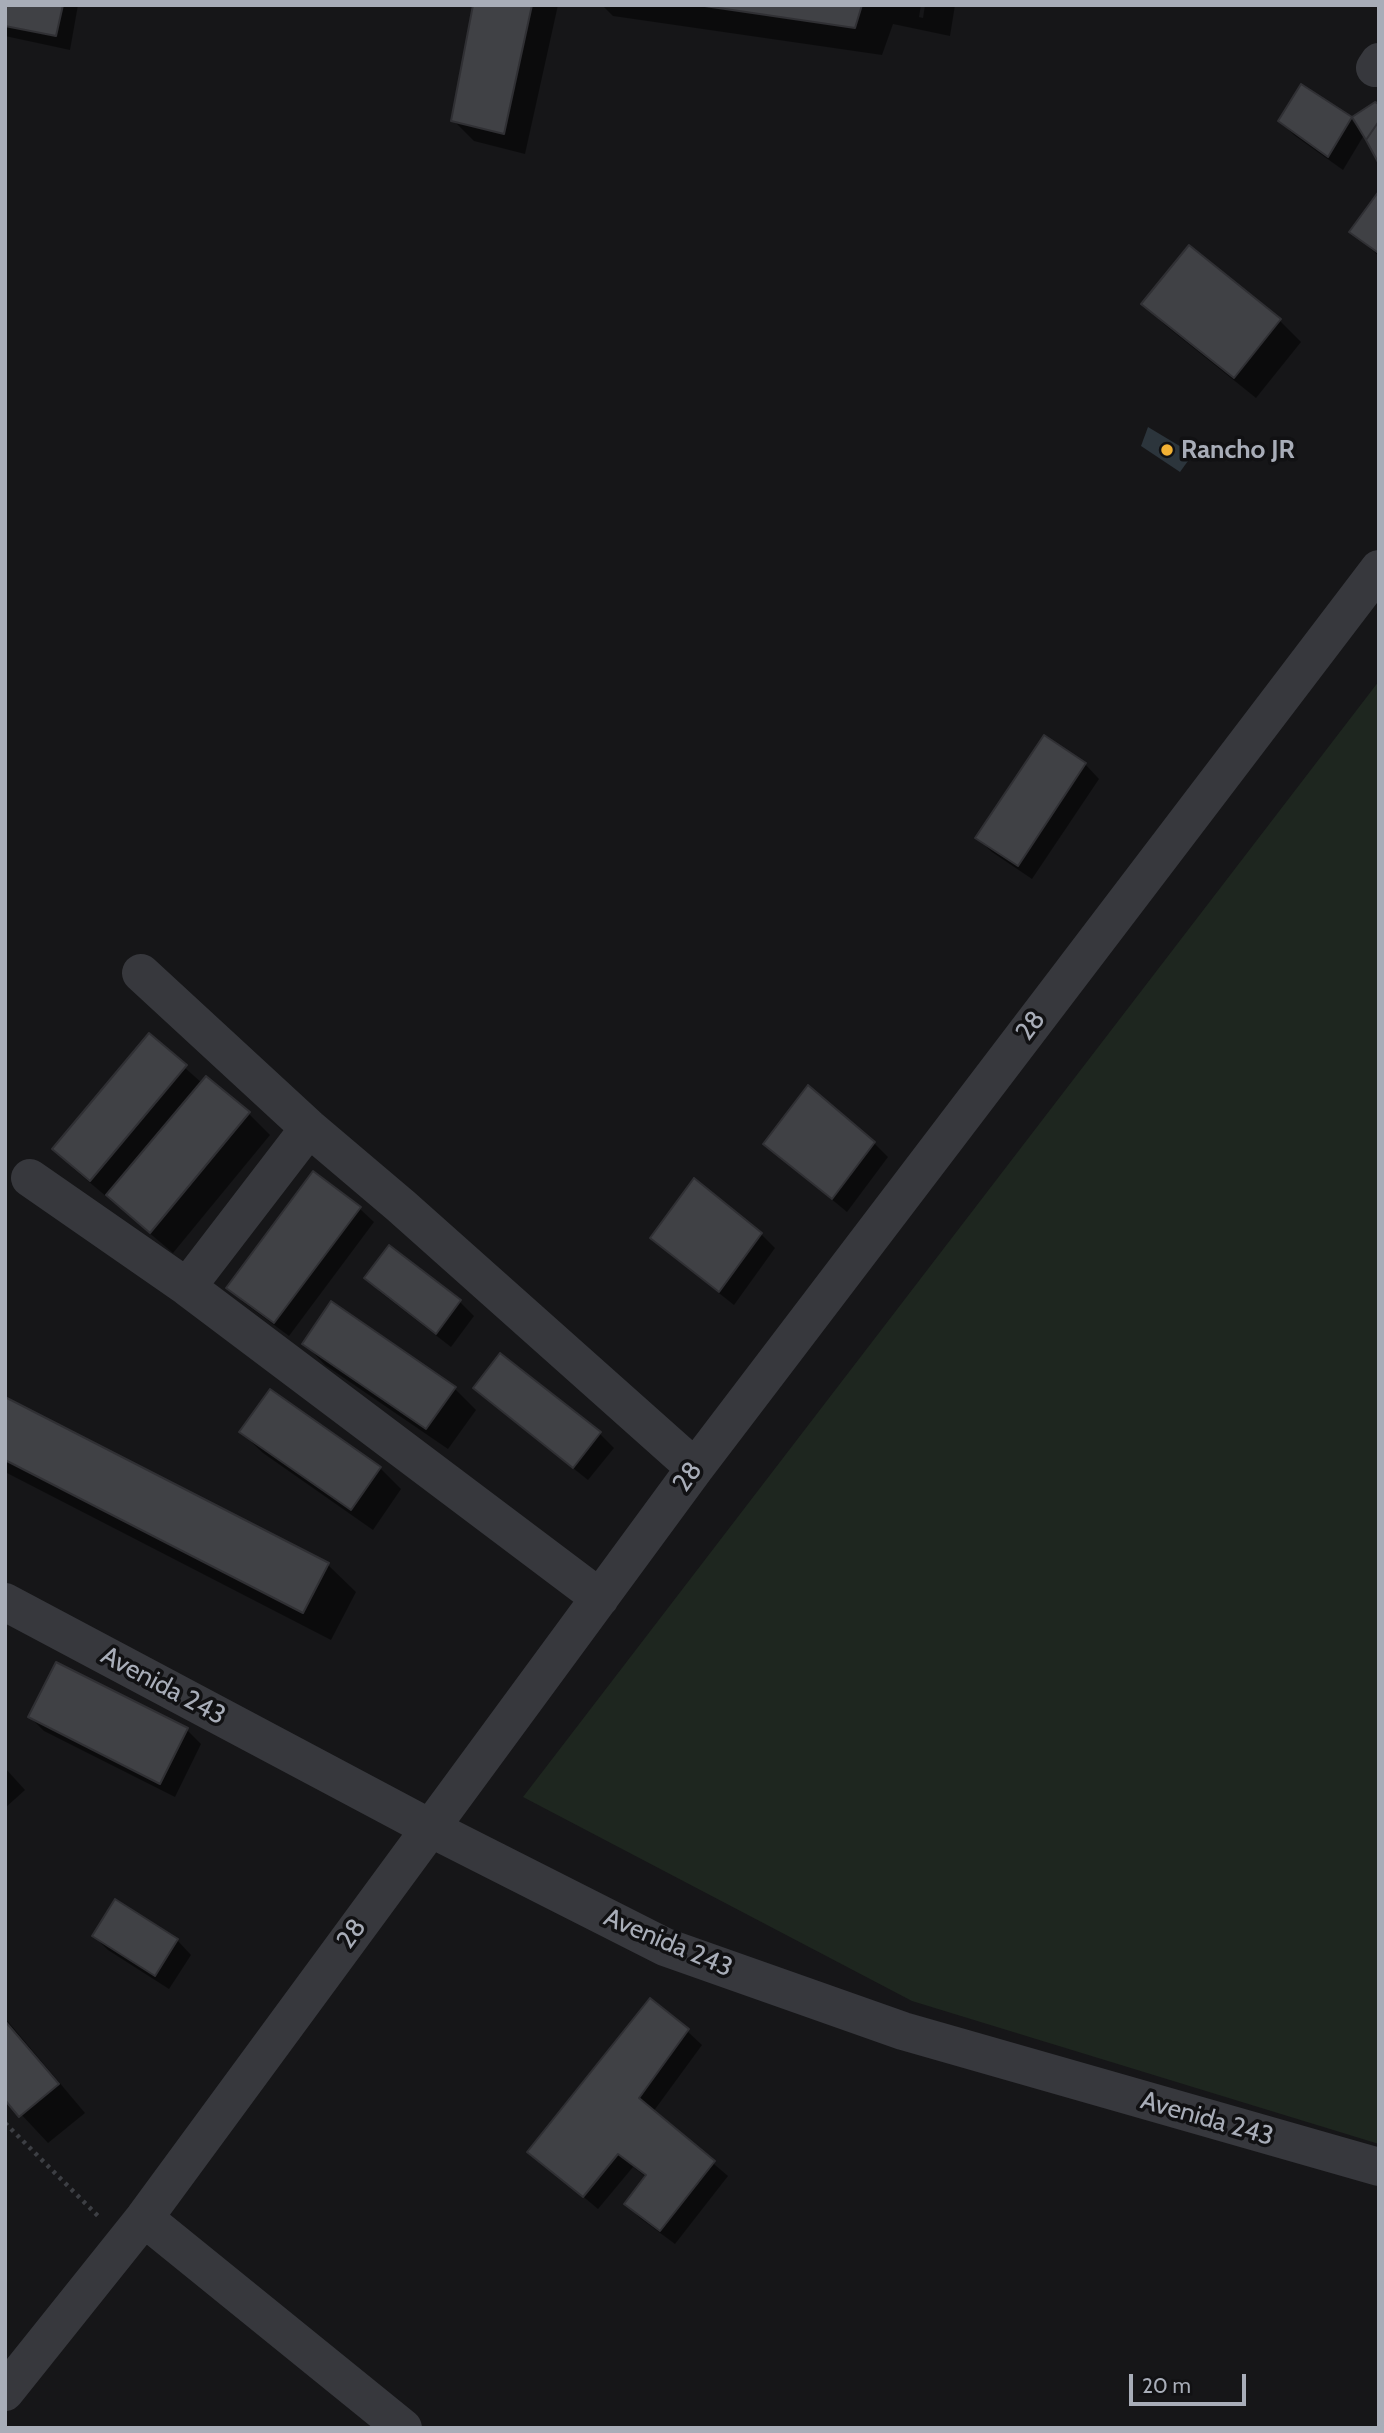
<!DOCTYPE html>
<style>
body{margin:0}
#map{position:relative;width:1384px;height:2433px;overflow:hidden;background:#161618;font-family:Cabin,sans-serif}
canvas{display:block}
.frame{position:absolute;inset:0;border:7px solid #a8adb8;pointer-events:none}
.scale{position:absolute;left:1129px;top:2374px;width:117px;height:32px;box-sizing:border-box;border:4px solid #a8adb8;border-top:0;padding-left:9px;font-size:21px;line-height:24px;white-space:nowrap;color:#a8adb8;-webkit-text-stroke:5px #111113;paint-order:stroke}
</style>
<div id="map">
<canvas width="1384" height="2433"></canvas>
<div class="frame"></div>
<div class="scale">20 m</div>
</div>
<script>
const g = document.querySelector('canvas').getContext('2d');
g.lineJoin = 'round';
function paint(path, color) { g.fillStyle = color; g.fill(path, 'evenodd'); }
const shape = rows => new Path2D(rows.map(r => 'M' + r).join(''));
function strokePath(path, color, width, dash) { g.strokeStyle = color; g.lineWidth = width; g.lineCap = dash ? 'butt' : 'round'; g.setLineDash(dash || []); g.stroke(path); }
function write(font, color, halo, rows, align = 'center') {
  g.font = font + ' Cabin,sans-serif'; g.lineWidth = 7; g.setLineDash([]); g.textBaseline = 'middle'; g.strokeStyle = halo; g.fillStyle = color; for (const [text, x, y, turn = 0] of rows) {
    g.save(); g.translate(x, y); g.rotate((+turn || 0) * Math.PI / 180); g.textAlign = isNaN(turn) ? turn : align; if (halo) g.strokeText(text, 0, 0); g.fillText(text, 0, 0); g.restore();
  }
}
paint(shape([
 [1379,681,1379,2144,912,2001,523,1797]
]), '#1e261f');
paint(shape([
 [1148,427,1193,454,1180,472,1141,446]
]), '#2c353c');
paint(shape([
 [5,5,78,5,70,50,5,36],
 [475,5,558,5,525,154,474,141,453,120],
 [602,5,921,5,919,17,923,18,925,5,955,5,950,36,893,24,882,55,613,16],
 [1351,119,1364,135,1343,170,1294,135,1280,121],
 [1379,194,1379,256,1351,232],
 [1189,247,1280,321,1301,342,1256,398,1165,325,1144,304],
 [1044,737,1085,764,1099,779,1032,879,992,852,977,838],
 [149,1036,202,1083,206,1078,249,1114,270,1135,173,1253,75,1170,54,1149],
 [874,1143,888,1157,847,1212,765,1144],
 [359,1208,374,1222,289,1336,243,1302,229,1288],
 [761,1234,775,1248,734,1305,667,1252,652,1238],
 [390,1248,460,1302,474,1316,451,1347,380,1292,366,1278],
 [331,1303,455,1389,476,1410,448,1449,325,1365,304,1343],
 [501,1355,600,1434,614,1448,588,1480,490,1402,475,1388],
 [5,1399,328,1565,356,1592,331,1640,5,1472],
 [241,1432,380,1468,401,1489,373,1530,263,1453],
 [30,1717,187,1730,201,1744,175,1797,44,1731],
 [5,1768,25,1790,5,1808],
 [94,1936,177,1940,191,1955,169,1989,108,1950],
 [5,2018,85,2113,48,2143,5,2097],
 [687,2031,702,2045,653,2112,728,2176,675,2244,640,2218,626,2204,646,2177,633,2167,598,2209,529,2151]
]), '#0007');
const building = shape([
 [5,5,63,5,56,36,5,26,5,5],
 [473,5,532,5,504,134,451,121,473,5],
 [698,5,862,5,855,28,698,5],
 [1301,84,1352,117,1328,157,1278,121,1301,84],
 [1375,102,1379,104,1379,121,1366,140,1352,117,1375,102],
 [1379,121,1379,164,1366,140,1379,121],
 [1379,191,1379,250,1377,252,1349,232,1379,191],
 [1189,245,1281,319,1234,378,1141,304,1189,245],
 [1044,735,1086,763,1018,866,975,838,1044,735],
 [149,1033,187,1065,90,1181,52,1149,149,1033],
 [206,1076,250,1112,150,1233,106,1195,206,1076],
 [808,1085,875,1142,832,1199,763,1144,808,1085],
 [313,1171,361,1207,274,1323,226,1288,313,1171],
 [694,1178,762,1233,719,1292,650,1238,694,1178],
 [389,1245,461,1300,436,1334,364,1278,389,1245],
 [331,1301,456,1387,426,1429,302,1344,331,1301],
 [500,1353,601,1432,573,1468,473,1388,500,1353],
 [270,1389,381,1467,351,1510,239,1432,270,1389],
 [5,1397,329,1563,303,1613,5,1460,5,1397],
 [56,1662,188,1728,160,1784,28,1717,56,1662],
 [115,1899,178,1939,155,1976,92,1936,115,1899],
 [650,1998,689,2029,639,2098,715,2161,660,2231,624,2204,646,2175,618,2154,583,2197,527,2152,650,1998],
 [5,2021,59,2084,19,2117,5,2100,5,2021]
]);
paint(building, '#404145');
strokePath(building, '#303034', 2);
strokePath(shape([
 [5,2123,98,2216]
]), '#3d3f44', 4.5, [3.5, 5]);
strokePath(shape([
 [1375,68,1379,62],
 [141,973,309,1128,401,1206,695,1468],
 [30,1178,187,1287,600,1598],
 [187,1287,309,1128],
 [5,1602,430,1828,665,1947,903,2031,1379,2167],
 [144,2218,403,2428],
 [5,2392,144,2218,695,1468,1379,569]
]), '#37383d', 38);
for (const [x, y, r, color] of [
 [1167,450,7,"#f2b134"]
]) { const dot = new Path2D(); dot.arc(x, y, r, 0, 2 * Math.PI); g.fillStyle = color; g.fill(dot); strokePath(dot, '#111113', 2.5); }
write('bold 26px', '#a8adb8', '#111113', [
 ["Rancho JR",1181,450]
], 'left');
write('26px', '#a8adb8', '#111113', [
 ["28",1031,1026,-53],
 ["28",688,1477,-54],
 ["Avenida 243",163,1686,28],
 ["28",352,1934,-54],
 ["Avenida 243",668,1943,23],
 ["Avenida 243",1207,2119,16]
]);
</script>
